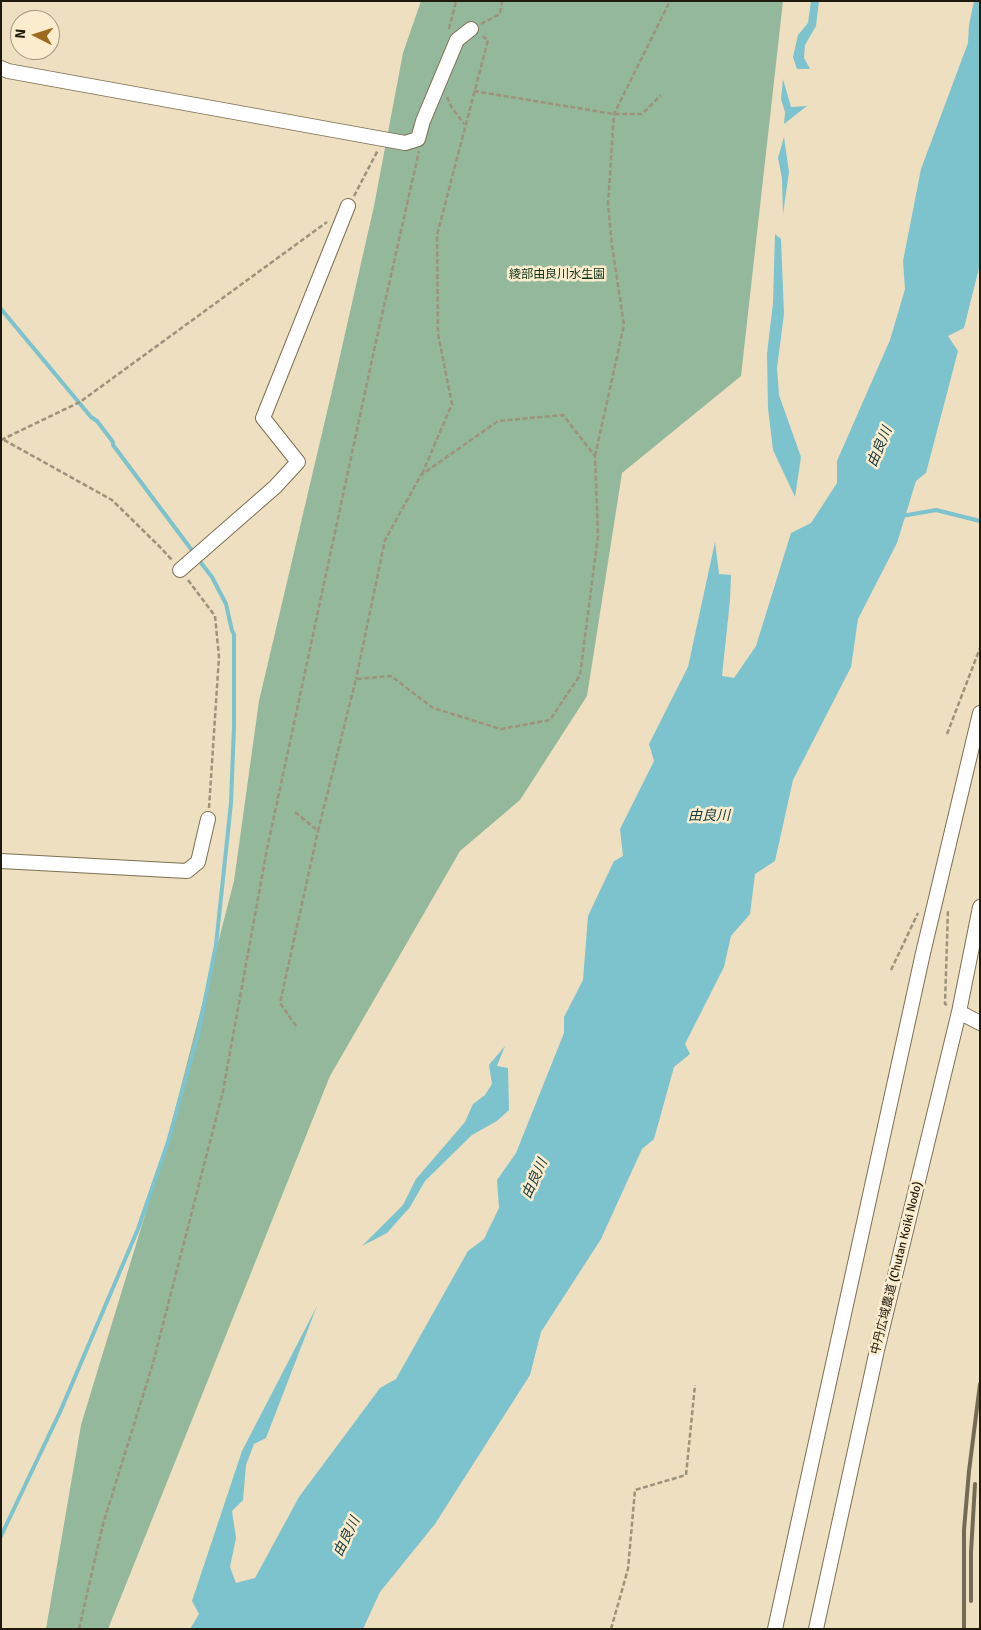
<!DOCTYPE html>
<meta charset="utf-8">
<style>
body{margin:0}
#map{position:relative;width:981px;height:1630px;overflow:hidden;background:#eddfc0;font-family:Signika,sans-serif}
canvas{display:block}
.frame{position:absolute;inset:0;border:2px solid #1f1a0e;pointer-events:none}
.north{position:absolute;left:10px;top:10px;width:50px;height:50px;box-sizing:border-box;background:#faeccd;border:1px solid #a29881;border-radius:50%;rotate:275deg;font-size:14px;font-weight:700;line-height:20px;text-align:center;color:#1f1a0e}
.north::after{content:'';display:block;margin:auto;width:18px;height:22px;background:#9d6a20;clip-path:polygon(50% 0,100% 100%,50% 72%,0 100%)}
</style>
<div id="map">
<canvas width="981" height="1630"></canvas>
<div class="frame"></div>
<div class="north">N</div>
</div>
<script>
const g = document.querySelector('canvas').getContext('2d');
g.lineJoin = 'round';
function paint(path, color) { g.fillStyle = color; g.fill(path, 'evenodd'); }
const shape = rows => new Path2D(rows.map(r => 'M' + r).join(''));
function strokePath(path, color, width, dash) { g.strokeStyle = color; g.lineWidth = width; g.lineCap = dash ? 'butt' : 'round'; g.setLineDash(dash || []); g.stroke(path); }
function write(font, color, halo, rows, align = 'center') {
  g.font = font + ' Signika,"Noto Sans JP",sans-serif'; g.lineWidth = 5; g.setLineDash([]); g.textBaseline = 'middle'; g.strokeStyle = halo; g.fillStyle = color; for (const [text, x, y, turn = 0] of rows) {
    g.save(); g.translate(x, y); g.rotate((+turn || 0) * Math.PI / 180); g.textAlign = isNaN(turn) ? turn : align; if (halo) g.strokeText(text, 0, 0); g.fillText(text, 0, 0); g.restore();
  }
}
paint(shape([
 [421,1,783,1,741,376,622,473,587,696,520,800,460,851,330,1076,108,1629,46,1629,81,1425,163,1156,234,881,259,701,335,378,374,206,403,53]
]), '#94b89c');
paint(shape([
 [811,1,819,1,816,26,805,45,804,58,810,69,797,69,793,57,798,35,808,23],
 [974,1,980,1,980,264,964,328,948,336,958,351,926,473,916,481,897,543,858,619,851,667,793,780,775,861,755,874,750,914,731,936,724,967,685,1044,690,1054,674,1067,654,1139,642,1149,601,1239,541,1332,530,1375,435,1524,380,1592,363,1629,190,1629,199,1614,192,1601,242,1451,317,1306,266,1438,254,1444,246,1465,243,1500,232,1511,236,1538,230,1567,236,1583,255,1578,299,1497,380,1388,396,1379,468,1251,484,1239,499,1208,497,1180,516,1153,564,1033,564,1017,583,980,588,916,614,861,623,856,620,829,654,761,649,744,688,667,715,542,719,574,731,575,730,600,722,676,734,678,756,646,791,533,811,523,837,483,837,461,890,340,905,289,903,261,921,169,968,43,969,25],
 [783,79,791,107,807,106,784,124,785,112,781,99],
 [784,137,789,172,783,214,782,178,778,158],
 [775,234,781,239,784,314,777,368,779,395,801,457,795,497,773,450,768,408,767,354,773,303],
 [505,1046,497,1066,508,1068,509,1110,497,1121,472,1135,425,1181,410,1207,387,1233,362,1246,403,1205,416,1179,465,1122,473,1104,485,1095,492,1084,489,1065]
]), '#7cc3ce');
strokePath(shape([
 [1,309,91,417,97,421,113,442,113,445,194,553],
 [902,516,936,510,980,521],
 [1,1536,60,1412,138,1229,168,1142,198,1035,216,945,231,803,234,726,234,634,232,631,226,604,212,577,198,559]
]), '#7cc3ce', 4);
const minor = shape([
 [1,68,8,71,405,143,418,139,423,121,457,40,471,29],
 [180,570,275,487,298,462,263,418,348,206],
 [1,861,187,871,198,862,208,819],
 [959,1012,980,1023],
 [775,1629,923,953,980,713],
 [816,1629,877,1350,959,1012,980,907]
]);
strokePath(minor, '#7d7054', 16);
strokePath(shape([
 [481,24,500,14,502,1],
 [449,29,456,1],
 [474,91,614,114,642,114,661,95],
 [447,97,452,108,464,124],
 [354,196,378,150],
 [1,440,80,402,327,222],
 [4,440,112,500,160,547,172,560],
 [595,456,624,325,612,246,608,204,614,114,670,1],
 [422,474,452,404,438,334,437,235,488,40,481,35],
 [188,580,215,616,219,657,209,808],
 [947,734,980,648],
 [295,812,318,831,356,679,391,676,433,708,501,729,550,720,580,675,598,536,595,456,563,415,498,421,421,475,385,540,356,679],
 [891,970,918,913],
 [947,1005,945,1004,948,909],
 [296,1026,280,1003,318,831],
 [79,1629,103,1524,153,1363,223,1091,267,849,373,355,419,151],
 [611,1629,628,1569,635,1490,686,1475,695,1385]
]), '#9d927b', 2.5, [5, 2.5]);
strokePath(minor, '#fff', 14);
strokePath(shape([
 [971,1601,971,1552,975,1484],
 [964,1629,964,1530,969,1471,980,1384]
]), '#746b57', 4);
write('12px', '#0c331a', '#faeccd', [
 ["綾部由良川水生園",557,275]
]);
write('12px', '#1f1a0e', '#faeccd', [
 ["中丹広域農道 (Chutan Koiki Nodo)",897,1268,-76]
]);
write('italic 14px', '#15393e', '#faeccd', [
 ["由良川",880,447,-67],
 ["由良川",709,816],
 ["由良川",535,1179,-65],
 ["由良川",347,1537,-64]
]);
</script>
